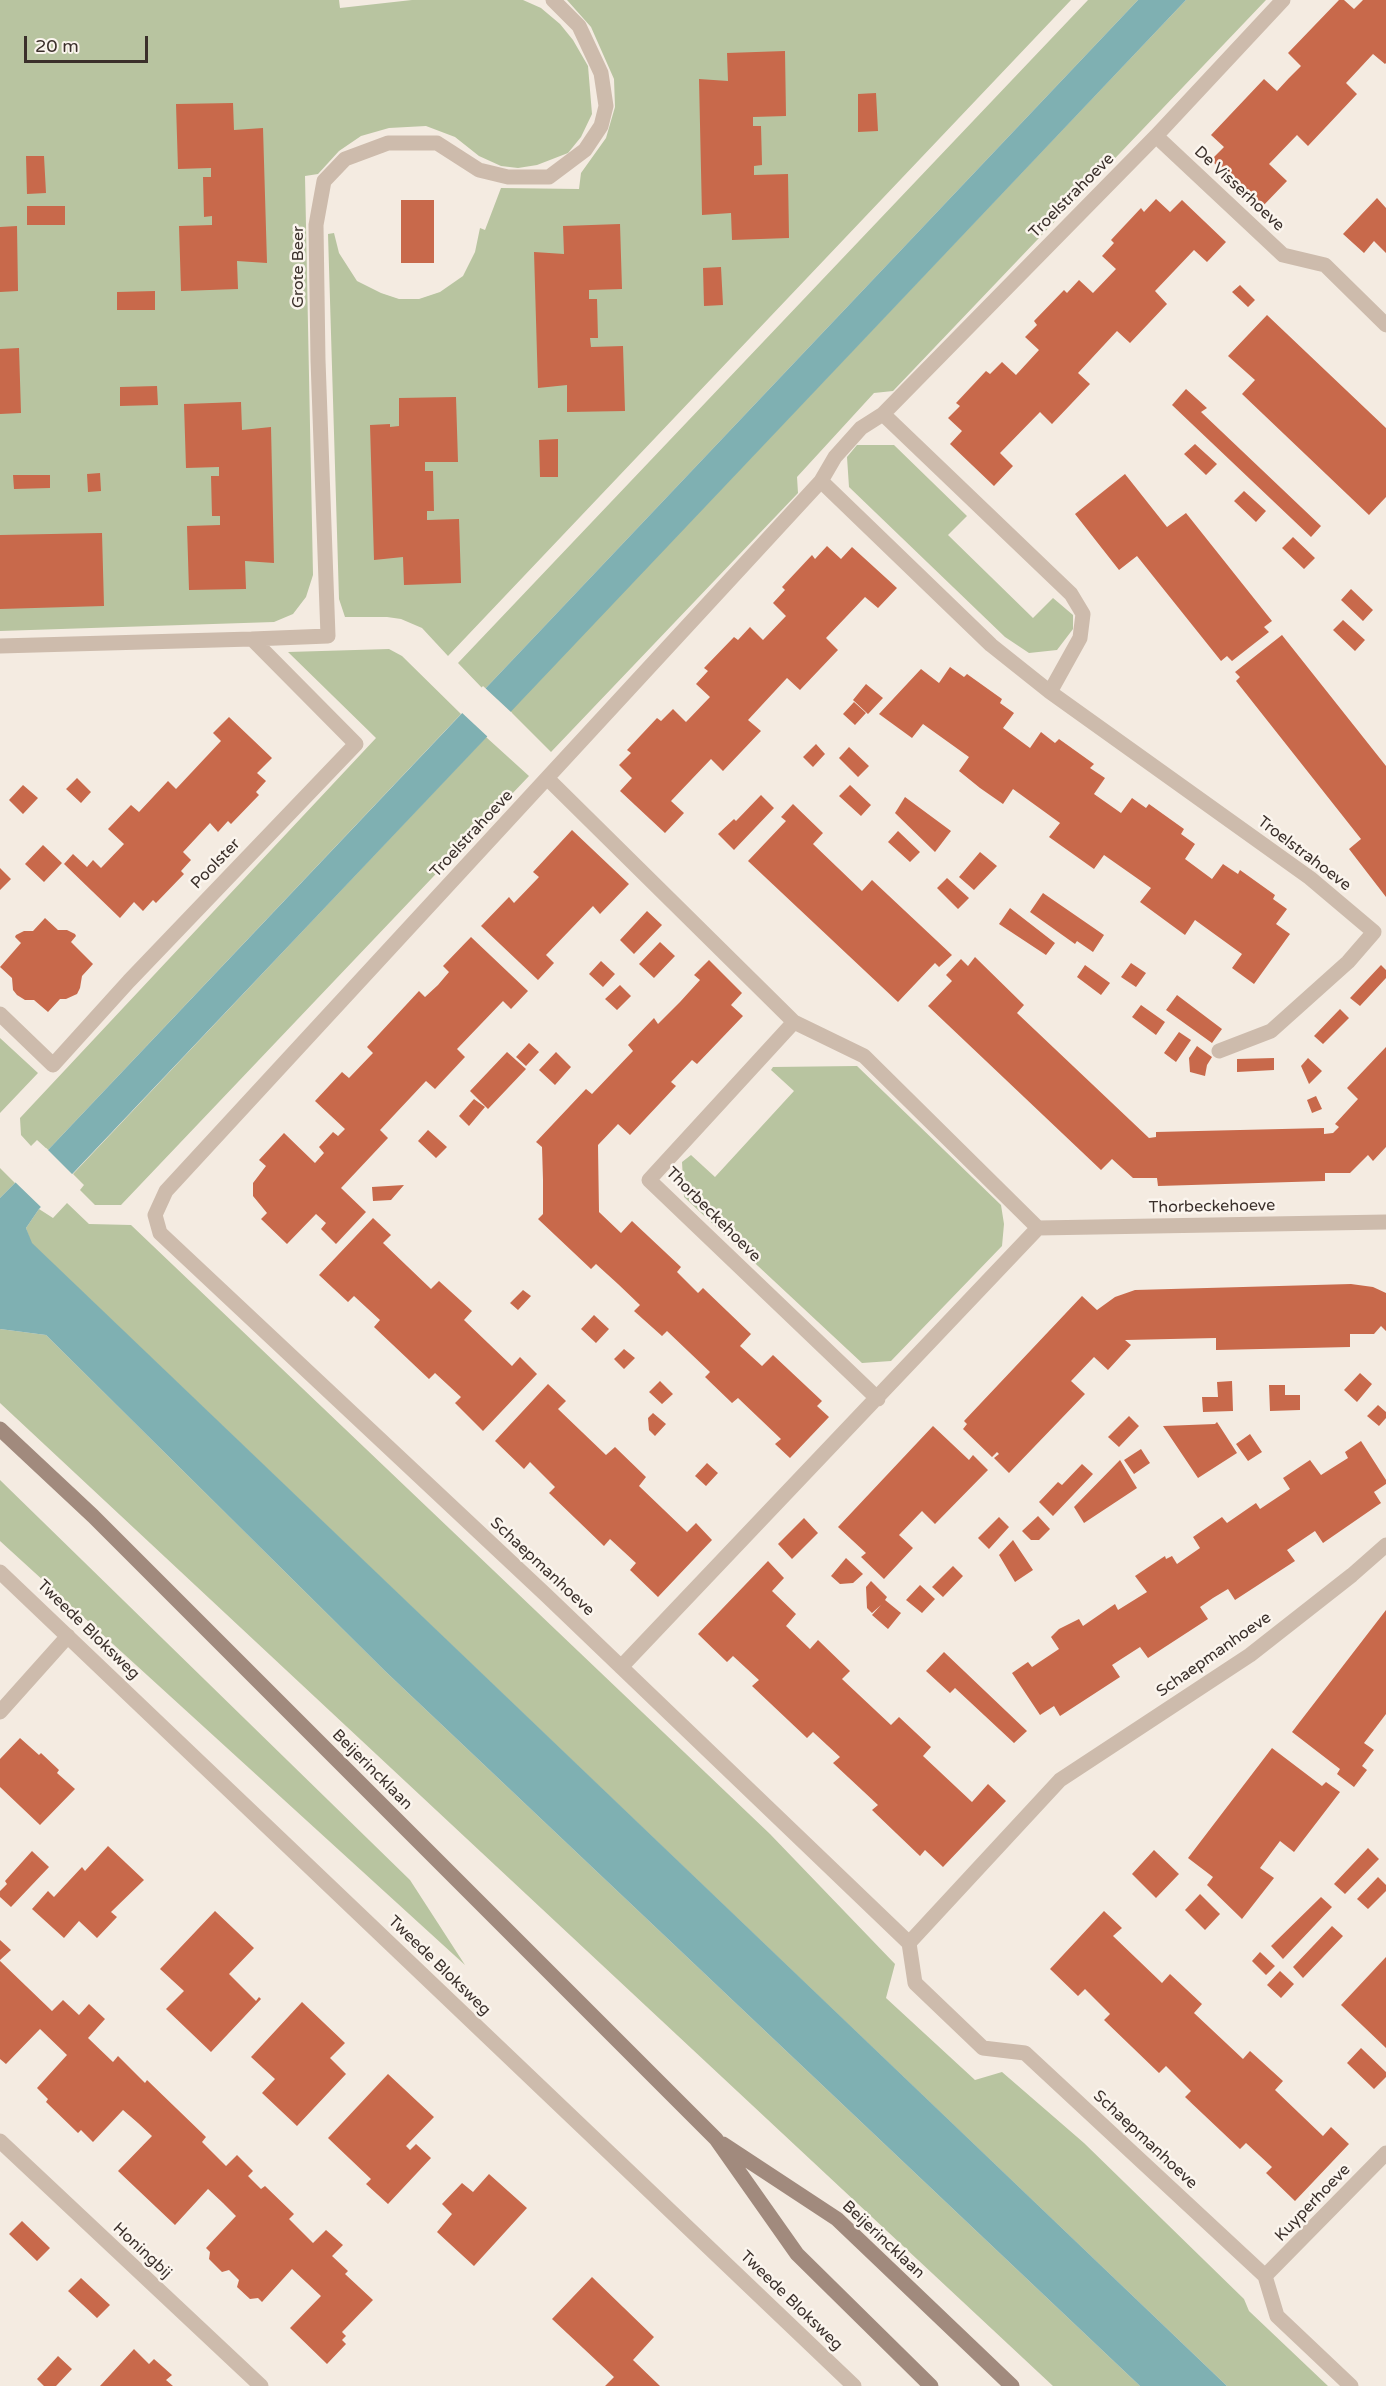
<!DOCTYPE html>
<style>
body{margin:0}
#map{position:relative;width:1386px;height:2386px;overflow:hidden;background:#f4ebe1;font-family:"Varela Round",sans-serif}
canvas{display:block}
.scale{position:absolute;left:24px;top:36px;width:124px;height:27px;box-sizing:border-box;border:3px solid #3b302b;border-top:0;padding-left:8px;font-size:18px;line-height:21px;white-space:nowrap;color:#3b302b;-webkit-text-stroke:4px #fbf5ee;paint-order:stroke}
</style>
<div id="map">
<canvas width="1386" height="2386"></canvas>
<div class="scale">20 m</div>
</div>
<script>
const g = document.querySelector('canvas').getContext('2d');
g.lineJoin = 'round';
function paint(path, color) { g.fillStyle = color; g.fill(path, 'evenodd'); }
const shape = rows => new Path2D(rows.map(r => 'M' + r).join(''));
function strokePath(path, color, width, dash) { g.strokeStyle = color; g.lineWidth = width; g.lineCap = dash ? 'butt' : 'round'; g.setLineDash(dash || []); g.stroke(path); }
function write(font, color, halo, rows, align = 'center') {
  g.font = font + ' "Varela Round",sans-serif'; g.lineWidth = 5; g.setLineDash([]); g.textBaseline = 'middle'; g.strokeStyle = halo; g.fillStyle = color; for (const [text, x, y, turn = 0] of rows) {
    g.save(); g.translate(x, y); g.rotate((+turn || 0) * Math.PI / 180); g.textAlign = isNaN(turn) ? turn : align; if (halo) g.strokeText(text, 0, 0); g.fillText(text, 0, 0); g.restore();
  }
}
paint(shape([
 [0,0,339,0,340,8,412,0,523,0,541,8,560,24,573,40,588,66,592,114,581,137,568,153,537,165,518,168,501,166,479,156,455,137,426,126,389,128,361,136,339,151,318,174,305,176,313,575,306,597,293,614,274,622,0,631],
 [567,0,1071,0,448,656,422,628,401,619,387,617,345,617,339,599,328,234,334,233,339,253,357,281,381,293,399,299,419,299,440,292,463,276,475,252,480,228,485,230,501,188,579,189,581,173,606,138,615,107,614,79,591,27],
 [1088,0,1138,0,484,690,458,663],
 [1186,0,1266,0,893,391,874,393,797,477,798,493,551,752,510,711],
 [857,445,894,445,967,516,948,535,1033,618,1053,598,1073,615,1073,629,1057,650,1029,653,1005,637,849,487,847,457],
 [389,649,402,656,461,714,48,1150,37,1140,31,1146,21,1135,20,1118,376,738,288,652],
 [486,737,529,776,121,1205,95,1205,80,1190,84,1185,73,1174],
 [0,1038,38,1073,0,1113],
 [857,1066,1001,1205,1004,1224,1002,1246,891,1361,862,1363,684,1197,682,1162,691,1155,715,1177,794,1091,771,1070,773,1067],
 [0,1168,15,1183,0,1198],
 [67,1203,89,1224,131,1225,770,1834,895,1964,886,1998,975,2080,1002,2072,1084,2143,1244,2299,1249,2311,1328,2386,1227,2386,31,1243,26,1228,39,1209,53,1218],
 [0,1329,46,1335,385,1671,1140,2386,1053,2386,0,1403],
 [0,1480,410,1880,465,1965,0,1541]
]), '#b8c4a0');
paint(shape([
 [1138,0,1186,0,39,1209,26,1228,32,1243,1227,2386,1140,2386,385,1671,46,1335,0,1329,0,1198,48,1150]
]), '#7fb0b2');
paint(shape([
 [483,686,512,713,489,738,460,711],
 [46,1148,75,1177,43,1209,14,1181]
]), '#f4ebe1');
paint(shape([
 [1339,0,1344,0,1354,9,1363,0,1386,0,1386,63,1385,64,1373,54,1346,83,1357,94,1308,146,1297,135,1269,164,1287,181,1261,208,1211,160,1224,147,1211,135,1264,79,1277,91,1289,78,1301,66,1288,53],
 [785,51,786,116,753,117,753,126,761,126,762,165,754,166,754,175,788,174,789,238,732,240,731,213,702,215,699,79,728,81,727,53],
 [876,93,878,131,858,132,858,94],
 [233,103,234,130,263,128,267,263,237,261,238,289,181,291,179,226,212,225,212,216,204,217,203,177,211,177,211,168,178,169,176,104],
 [26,156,44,156,46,193,27,194],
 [1377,198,1386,208,1386,253,1374,241,1364,253,1343,234],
 [1156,199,1170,212,1182,200,1226,242,1207,262,1194,250,1155,291,1167,304,1149,323,1130,343,1117,331,1078,373,1090,384,1052,424,1040,412,1000,453,1013,466,994,486,950,444,962,431,948,418,960,406,956,403,986,371,990,374,1002,362,1016,375,1039,350,1025,337,1037,325,1034,321,1064,290,1067,293,1079,280,1093,293,1116,269,1102,256,1114,243,1111,240,1141,208,1144,212],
 [401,200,434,200,434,263,401,263],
 [27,206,65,206,65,225,27,225],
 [620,224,622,289,589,290,589,299,597,299,598,338,590,338,591,347,623,346,625,411,567,412,567,385,538,388,534,252,564,254,563,226],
 [17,226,18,291,0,292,0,227],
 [721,267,723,305,704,306,703,268],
 [1240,285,1255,300,1248,307,1232,292],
 [155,291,155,310,117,310,117,292],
 [1267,315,1386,428,1386,497,1369,515,1242,394,1255,380,1228,356],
 [19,348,21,413,0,414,0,349],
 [157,386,158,405,120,406,120,387],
 [1186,389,1207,408,1201,412,1321,526,1311,537,1172,405],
 [456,397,458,462,425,462,425,471,433,471,434,511,427,511,427,520,459,519,461,583,404,585,403,557,374,560,370,425,390,424,390,427,399,426,399,398],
 [241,402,242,430,271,427,274,563,245,561,246,589,189,590,187,526,220,525,220,516,212,516,211,476,219,476,219,467,186,468,184,404],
 [558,439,558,477,540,477,539,440],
 [1195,444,1217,464,1206,475,1184,454],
 [100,473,101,491,88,492,87,474],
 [1125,474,1167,527,1186,513,1272,621,1264,627,1269,632,1232,661,1227,656,1221,661,1137,556,1119,570,1075,514],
 [13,475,50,475,50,488,14,489],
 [1244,491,1266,511,1256,522,1234,501],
 [102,533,104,606,0,609,0,535],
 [1293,537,1315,558,1304,569,1282,548],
 [827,546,841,559,852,547,897,588,878,608,865,597,826,638,838,650,800,690,787,678,748,720,761,731,723,771,711,759,671,801,684,813,665,833,620,791,632,778,619,765,631,753,627,750,657,718,661,721,673,709,686,722,710,697,696,684,708,671,704,668,734,637,738,640,750,627,763,640,786,616,773,603,785,590,782,587,812,555,815,559],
 [1351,589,1373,610,1363,621,1341,600],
 [1343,620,1365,640,1355,651,1333,630],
 [1282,635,1386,766,1386,897,1349,849,1361,839,1236,681,1240,677,1235,672],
 [950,667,964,677,967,674,1002,699,1000,703,1014,713,1003,728,1030,748,1041,732,1055,743,1059,739,1094,764,1090,768,1105,778,1094,794,1121,813,1132,798,1146,808,1149,804,1184,829,1181,834,1195,844,1185,859,1212,879,1223,864,1238,874,1240,870,1275,895,1273,899,1287,909,1276,924,1290,934,1254,984,1232,968,1242,954,1195,920,1185,935,1140,902,1151,888,1104,855,1094,869,1049,837,1060,823,1013,789,1003,804,980,788,959,771,969,757,923,724,912,738,879,714,921,669,939,683],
 [866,684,883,698,868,714,853,700],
 [854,702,866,713,855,725,843,714],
 [229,717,272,758,257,773,266,781,256,792,259,795,231,824,228,821,218,832,210,823,183,852,191,860,181,871,184,874,156,903,153,900,143,911,134,902,120,918,64,864,73,854,87,867,93,860,101,868,124,844,108,829,131,805,139,812,168,781,176,789,221,741,213,733],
 [816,744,825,754,813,767,803,757],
 [849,747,869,766,858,777,839,758],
 [77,778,91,792,81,803,66,789],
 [23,785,38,798,23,814,9,800],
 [850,785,871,805,861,816,839,796],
 [761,795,774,808,734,850,718,834,734,819,736,821],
 [905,797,951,831,935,852,895,813],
 [793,804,823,833,813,844,862,891,872,880,952,955,939,967,935,963,898,1002,748,861,786,821,781,817],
 [572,830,629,884,600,914,593,906,546,955,554,963,538,980,481,926,509,897,514,903,539,877,533,872],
 [898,831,920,852,910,862,888,842],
 [43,845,62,863,44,882,25,864],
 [980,852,997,866,974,890,959,877],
 [0,868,11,879,0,890],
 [947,878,969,898,958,909,937,888],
 [1043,893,1104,935,1093,952,1077,941,1075,944,1030,912],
 [1010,908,1055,943,1046,955,999,924],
 [647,911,662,925,634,954,620,940],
 [45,918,58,930,67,930,75,934,76,936,71,942,93,964,82,976,80,988,77,994,66,999,60,999,48,1012,34,1000,25,1000,17,995,13,990,12,978,0,967,21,943,15,937,16,935,24,931,33,931],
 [471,937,528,991,511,1009,503,1001,457,1049,465,1057,435,1089,426,1081,380,1130,388,1138,341,1188,366,1212,336,1244,321,1229,326,1223,316,1214,287,1244,261,1219,267,1213,253,1196,253,1183,266,1166,259,1160,284,1133,315,1163,324,1153,319,1147,333,1132,338,1136,345,1129,315,1101,342,1072,349,1078,373,1053,367,1047,419,991,425,997,438,985,449,972,443,966],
 [660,942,675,956,654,978,639,964],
 [975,957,1024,1005,1017,1013,1149,1138,1156,1137,1156,1132,1324,1128,1324,1134,1333,1133,1339,1127,1335,1124,1358,1099,1347,1088,1386,1047,1386,1147,1373,1161,1368,1155,1350,1173,1325,1173,1325,1181,1158,1186,1157,1178,1133,1178,1112,1159,1101,1170,928,1006,952,981,946,975,961,959,968,966],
 [709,960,742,993,731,1005,743,1016,697,1064,692,1060,671,1082,676,1086,630,1135,618,1124,598,1145,599,1212,621,1233,632,1221,681,1267,677,1272,698,1293,703,1288,751,1334,740,1346,762,1366,773,1355,822,1401,817,1406,829,1417,790,1458,775,1444,781,1439,738,1398,732,1403,705,1377,710,1372,667,1331,662,1336,634,1311,640,1305,618,1284,596,1264,591,1269,538,1219,543,1214,543,1180,542,1147,536,1142,586,1089,592,1094,633,1051,628,1045,654,1018,658,1024,680,1002,700,980,694,975],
 [601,961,615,974,603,987,589,974],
 [1131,963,1146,973,1136,987,1121,977],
 [1085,965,1110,983,1101,995,1077,977],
 [1381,965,1386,970,1386,978,1360,1006,1350,998],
 [620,985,631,996,617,1010,605,999],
 [1177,995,1222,1029,1212,1043,1166,1010],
 [1141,1005,1165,1022,1156,1035,1132,1017],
 [1340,1009,1349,1018,1323,1044,1314,1036],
 [1179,1032,1191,1040,1176,1062,1164,1053],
 [529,1043,539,1052,526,1066,516,1057],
 [1197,1046,1212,1057,1207,1065,1205,1076,1190,1072,1189,1058],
 [507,1052,526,1069,488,1109,470,1091],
 [556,1052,571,1067,555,1085,539,1070],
 [1274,1058,1274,1070,1237,1072,1237,1059],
 [1308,1058,1322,1071,1309,1084,1301,1066],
 [1316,1096,1322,1109,1312,1113,1307,1100],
 [474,1099,485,1107,469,1126,459,1116],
 [428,1130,447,1147,436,1158,418,1141],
 [404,1185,391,1200,373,1201,372,1187],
 [373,1218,391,1235,383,1243,431,1289,439,1281,472,1311,464,1320,512,1366,520,1357,537,1374,483,1431,455,1403,461,1397,435,1373,429,1379,374,1327,380,1320,354,1296,348,1302,319,1275],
 [1351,1284,1373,1287,1386,1293,1386,1331,1381,1326,1374,1334,1350,1334,1350,1347,1216,1350,1216,1338,1125,1340,1131,1345,1108,1370,1094,1357,1071,1381,1085,1394,1009,1473,994,1458,999,1454,997,1452,992,1457,963,1429,967,1424,964,1421,1082,1296,1097,1310,1115,1297,1135,1290],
 [523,1290,531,1296,518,1310,510,1303],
 [594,1315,609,1329,596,1343,581,1329],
 [624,1349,635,1358,624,1369,614,1359],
 [1360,1373,1372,1384,1357,1402,1344,1390],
 [660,1381,673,1394,662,1404,649,1392],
 [1232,1381,1233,1411,1203,1412,1202,1397,1218,1397,1217,1382],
 [548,1384,566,1401,558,1409,606,1455,615,1447,646,1477,639,1486,687,1532,696,1523,712,1540,658,1597,630,1570,636,1563,610,1539,604,1546,549,1493,555,1487,530,1462,524,1469,495,1441],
 [1269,1385,1285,1385,1285,1395,1300,1395,1300,1410,1270,1411],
 [1378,1405,1386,1412,1386,1418,1379,1426,1367,1416],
 [653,1413,666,1424,655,1436,649,1430,648,1418],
 [1129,1416,1139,1426,1119,1447,1108,1437],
 [1217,1422,1237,1453,1198,1478,1163,1426,1215,1424],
 [933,1426,969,1460,973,1455,988,1470,935,1524,922,1511,899,1535,913,1548,884,1579,861,1557,866,1553,838,1527],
 [1250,1434,1262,1452,1248,1461,1236,1444],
 [1361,1441,1386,1480,1386,1484,1374,1492,1381,1503,1323,1543,1315,1531,1287,1550,1295,1561,1235,1600,1228,1589,1213,1598,1200,1607,1208,1619,1148,1658,1140,1647,1112,1665,1120,1677,1060,1716,1054,1706,1040,1715,1012,1673,1028,1662,1032,1667,1059,1649,1051,1637,1059,1629,1079,1619,1083,1626,1115,1604,1118,1610,1147,1592,1135,1576,1165,1556,1166,1559,1172,1556,1177,1564,1200,1548,1193,1537,1222,1517,1227,1523,1256,1503,1260,1509,1290,1489,1283,1478,1310,1460,1321,1475,1348,1458,1345,1452],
 [1141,1449,1150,1463,1134,1474,1124,1460],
 [1120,1460,1137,1488,1084,1523,1074,1507],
 [707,1463,718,1473,706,1486,695,1476],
 [1082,1464,1093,1474,1053,1516,1039,1502,1058,1482,1062,1485],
 [1038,1516,1050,1529,1039,1540,1031,1540,1022,1531],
 [999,1517,1009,1527,989,1549,978,1538],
 [804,1518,818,1533,792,1559,778,1544],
 [1013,1540,1033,1570,1015,1582,999,1555],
 [846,1558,863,1574,853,1583,840,1584,831,1576],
 [768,1561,784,1578,772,1591,796,1614,786,1626,810,1649,818,1640,850,1671,842,1679,891,1725,899,1717,931,1747,923,1756,972,1802,988,1784,1006,1801,943,1867,925,1850,920,1856,872,1810,878,1805,833,1763,840,1757,827,1745,813,1732,807,1738,752,1686,759,1680,733,1656,727,1662,698,1634],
 [953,1566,963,1576,943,1597,932,1587],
 [871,1581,887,1597,885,1600,901,1613,888,1629,872,1615,881,1605,872,1613,867,1608,866,1587],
 [920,1585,935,1599,922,1613,906,1600],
 [1386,1610,1386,1714,1364,1743,1374,1750,1362,1766,1367,1770,1354,1787,1337,1774,1340,1769,1292,1732],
 [944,1652,1027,1731,1014,1743,955,1688,950,1693,926,1671],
 [20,1738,39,1755,41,1753,59,1770,57,1773,75,1789,40,1825,0,1787,0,1759],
 [1272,1748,1322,1786,1326,1782,1340,1792,1294,1852,1280,1841,1260,1868,1274,1878,1242,1919,1207,1885,1213,1877,1188,1858],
 [108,1846,144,1880,111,1912,117,1917,97,1938,79,1921,64,1938,32,1909,48,1891,54,1897,82,1867,85,1871],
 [1368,1848,1379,1859,1345,1894,1334,1884],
 [1154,1850,1179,1874,1156,1898,1132,1874],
 [32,1851,49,1867,11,1907,0,1897,0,1891,7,1884,5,1881],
 [1378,1877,1386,1885,1386,1891,1368,1909,1357,1899],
 [1200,1894,1220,1914,1205,1930,1185,1910],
 [1321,1897,1332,1907,1283,1959,1271,1946],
 [215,1911,254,1948,229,1974,256,2001,259,1997,261,1999,211,2052,166,2009,184,1991,160,1969],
 [1104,1911,1122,1928,1113,1936,1162,1983,1170,1974,1202,2004,1194,2013,1243,2059,1250,2051,1283,2081,1275,2090,1323,2136,1331,2127,1349,2144,1295,2201,1266,2173,1272,2167,1246,2143,1240,2149,1185,2097,1191,2091,1166,2066,1159,2073,1104,2020,1110,2014,1085,1989,1078,1996,1050,1969],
 [1332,1926,1343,1936,1303,1978,1293,1967],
 [0,1940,11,1950,0,1960],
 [1260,1952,1275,1966,1266,1975,1252,1961],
 [1386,1957,1386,2048,1341,2005],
 [0,1961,52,2011,63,2000,79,2015,89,2004,105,2019,88,2038,113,2062,118,2056,145,2083,147,2080,206,2137,202,2142,226,2166,237,2155,253,2171,248,2176,261,2189,265,2186,294,2214,289,2219,313,2243,326,2230,343,2245,332,2256,348,2271,345,2274,373,2300,342,2332,346,2336,342,2340,346,2344,327,2364,290,2328,321,2296,292,2269,262,2302,258,2298,250,2299,237,2287,239,2280,229,2270,222,2272,209,2259,210,2252,206,2248,236,2216,223,2203,208,2189,175,2225,118,2171,152,2136,138,2123,123,2110,93,2142,81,2130,78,2133,46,2102,48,2099,37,2088,67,2055,40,2029,6,2064,0,2059],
 [1280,1971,1294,1984,1281,1998,1267,1985],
 [302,2002,345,2043,330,2058,346,2074,297,2126,262,2093,275,2079,251,2057],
 [1361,2048,1386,2072,1386,2077,1374,2089,1347,2063],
 [388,2074,434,2117,406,2146,410,2150,416,2144,431,2158,388,2204,366,2184,371,2179,328,2138],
 [489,2174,527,2208,474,2266,437,2232,452,2214,442,2204,462,2183,473,2192],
 [22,2221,50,2248,37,2261,9,2234],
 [592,2277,654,2337,633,2360,660,2386,605,2386,614,2377,552,2319],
 [81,2278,110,2305,97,2318,68,2291],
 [134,2349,149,2364,154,2359,172,2375,166,2380,173,2386,100,2386],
 [58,2356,72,2369,56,2386,44,2386,37,2379]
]), '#c8694b');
strokePath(shape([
 [1283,0,1156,136,883,414,861,428,835,457,821,481,166,1191,155,1215,160,1233,546,1595,909,1943,915,1983,983,2048,1025,2053,1265,2276,1277,2316,1351,2386],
 [1156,136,1283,255,1325,265,1386,325],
 [883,414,1071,594,1083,614,1080,638,1050,692],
 [821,481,991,645,1050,692,1310,878,1374,932,1348,962,1271,1031,1219,1051],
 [252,639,328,636,318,360,316,225,324,181,345,159,388,143,437,143,479,170,508,177,549,177,585,150,601,126,606,106,601,73,579,26,553,0],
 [0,646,252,639,356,744,129,981,53,1065,0,1014],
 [548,779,794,1022,864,1056,1038,1228],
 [794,1022,649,1180,878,1399],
 [0,1572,854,2386],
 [621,1667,1038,1228,1386,1222],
 [0,1712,68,1636],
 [909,1943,1060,1780,1250,1655,1352,1575,1386,1545],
 [0,2141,261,2386],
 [1265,2276,1386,2153]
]), '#cdbbac', 15);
strokePath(shape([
 [0,1429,93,1516,716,2139,797,2254,931,2386],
 [723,2144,837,2219,1012,2386]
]), '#a18a7d', 15);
write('16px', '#3b302b', '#fbf5ee', [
 ["De Visserhoeve",1239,189,43],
 ["Troelstrahoeve",1072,196,-45],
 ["Grote Beer",299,267,-90],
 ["Troelstrahoeve",472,834,-47],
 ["Troelstrahoeve",1304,854,37],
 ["Poolster",216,864,-46],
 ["Thorbeckehoeve",1212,1207,-1],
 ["Thorbeckehoeve",713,1215,45],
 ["Schaepmanhoeve",542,1567,43],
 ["Tweede Bloksweg",88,1630,44],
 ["Schaepmanhoeve",1214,1655,-35],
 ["Beijerincklaan",372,1770,45],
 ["Tweede Bloksweg",439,1966,44],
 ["Schaepmanhoeve",1145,2140,43],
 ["Kuyperhoeve",1313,2203,-46],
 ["Beijerincklaan",883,2240,43],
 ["Honingbij",142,2251,43],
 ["Tweede Bloksweg",791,2301,44]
]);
</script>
